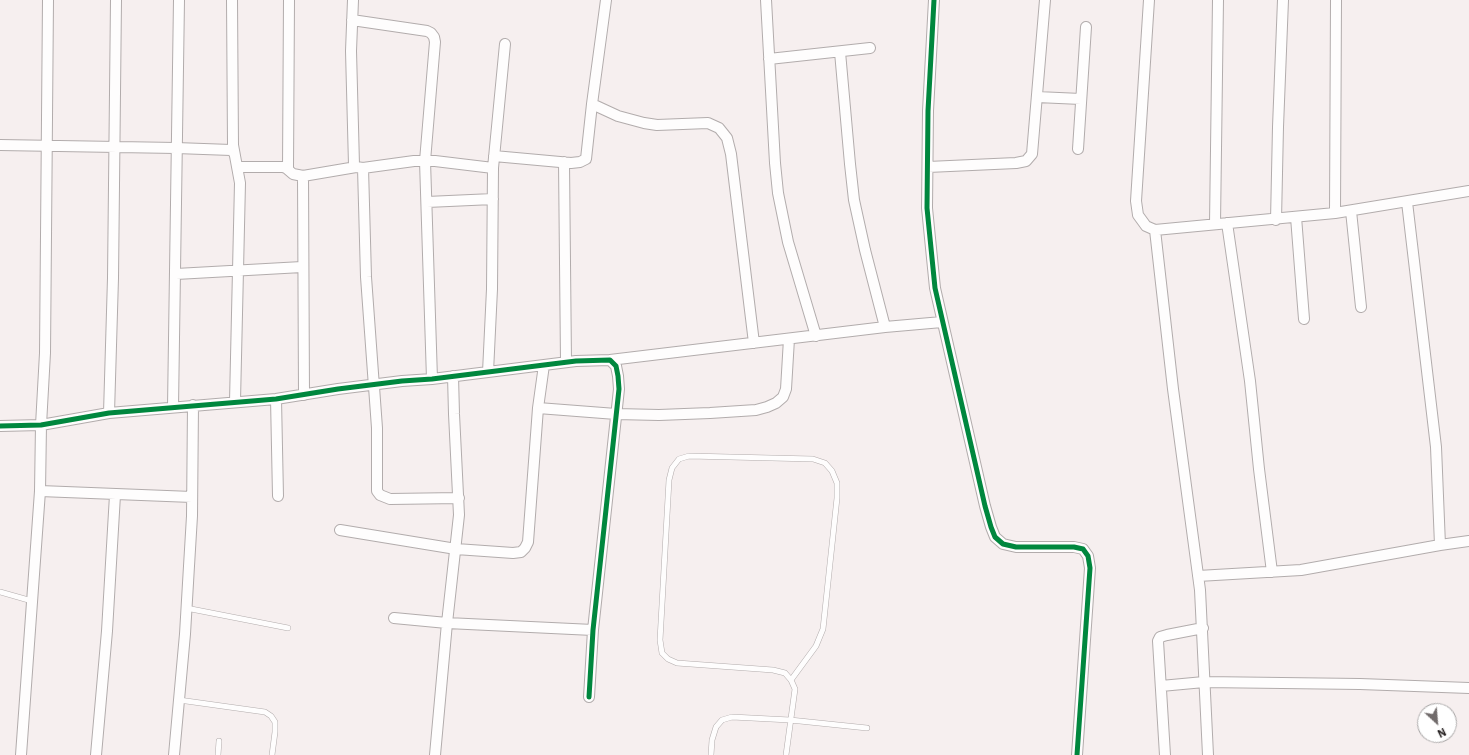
<!DOCTYPE html>
<style>
body{margin:0}
#map{position:relative;width:1469px;height:755px;overflow:hidden;background:#f6efef;font-family:"IBM Plex Sans",sans-serif}
canvas{display:block}
.north{position:absolute;left:1417px;top:703px;width:40px;height:40px;box-sizing:border-box;background:#fff;border:1px solid #a9a7a7;border-radius:50%;rotate:154deg;font-size:11px;font-weight:700;line-height:16px;text-align:center;color:#292424}
.north::after{content:'';display:block;margin:auto;width:14px;height:18px;background:#716b6b;clip-path:polygon(50% 0,100% 100%,50% 72%,0 100%)}
</style>
<div id="map">
<canvas width="1469" height="755"></canvas>
<div class="north">N</div>
</div>
<script>
const g = document.querySelector('canvas').getContext('2d');
g.lineJoin = 'round';
const shape = rows => new Path2D(rows.map(r => 'M' + r).join(''));
function strokePath(path, color, width, dash) { g.strokeStyle = color; g.lineWidth = width; g.lineCap = dash ? 'butt' : 'round'; g.setLineDash(dash || []); g.stroke(path); }
const service = shape([
 [0,592,32,601],
 [186,608,288,628],
 [179,700,265,712,271,716,275,722,275,732,272,755],
 [218,755,219,741],
 [711,755,712,740,716,727,722,720,732,717,790,720,867,728],
 [786,755,795,689,791,680,785,673,773,670,677,663,668,659,662,653,660,640,669,480,672,468,679,459,689,456,813,459,825,463,832,471,837,483,837,498,823,629,816,646,791,680]
]);
const minor = shape([
 [232,0,233,145,240,183,235,401],
 [353,0,351,51,354,165,356,167,363,168,414,161,435,161,493,168],
 [766,0,775,163,778,193,788,242,816,336],
 [934,0,928,111,927,208,935,288,985,506,991,527,995,537,1003,544,1016,547,1074,547,1083,549,1088,556,1090,568,1077,755],
 [1149,0,1136,201,1138,215,1146,226,1155,230,1335,213,1469,191],
 [352,20,427,31,431,33,434,37,435,42,425,161,432,379],
 [840,52,850,164,854,200,865,250,885,327],
 [769,59,870,48],
 [1037,97,1081,99],
 [592,104,618,116,644,123,657,125,708,123,719,128,727,138,731,154,754,343],
 [0,145,176,148,231,150,233,152],
 [1078,149,1086,27],
 [494,156,571,163,580,162,586,159,592,104,606,0],
 [564,162,566,362],
 [237,167,283,167,286,168,293,174,303,176,356,167],
 [928,167,1016,163,1026,161,1032,154,1045,0],
 [363,168,366,277,377,428,377,491,380,495,390,499,459,498],
 [288,169,289,0],
 [303,176,304,395],
 [427,202,493,199],
 [1407,202,1436,447,1440,545],
 [1351,211,1361,307],
 [1335,213,1336,0],
 [1296,217,1304,319],
 [1276,220,1278,127,1283,0],
 [1227,223,1250,381,1259,469,1272,572],
 [1215,224,1218,0],
 [1155,230,1173,389,1200,590,1208,755],
 [176,274,302,267],
 [610,360,885,327,942,322],
 [488,372,492,289,493,168,505,44],
 [276,399,278,496],
 [173,407,179,0],
 [538,408,616,414,659,415,710,413,756,410,767,407,776,403,783,397,786,389,789,339],
 [109,413,113,278,116,0],
 [0,426,41,425,109,413,276,399,338,389,402,381,432,379,576,361,610,360,616,366,618,376,619,389,593,630,589,697],
 [40,491,192,497],
 [340,530,456,549,513,553,521,552,525,548,528,542,538,408,544,365],
 [1198,576,1301,570,1440,545,1469,541],
 [394,618,447,623,593,630],
 [1161,686,1204,682,1360,684,1469,688],
 [21,755,40,491,41,425,45,353,48,0],
 [96,755,107,631,115,495],
 [174,755,185,634,189,566,192,516,193,405],
 [435,755,447,623,459,515,454,414,453,376],
 [1165,755,1158,641,1160,637,1167,635,1203,628]
]);
strokePath(service, '#b2acac', 6);
strokePath(minor, '#b2acac', 12);
strokePath(service, '#fefdfd', 5);
strokePath(minor, '#fefdfd', 10);
strokePath(shape([
 [934,0,928,111,927,208,935,288,985,506,991,527,995,537,1003,544,1016,547,1074,547,1083,549,1088,556,1090,568,1077,755],
 [0,426,41,425,109,413,276,399,338,389,402,381,432,379,576,361,610,360,616,366,618,376,619,389,593,630,589,697]
]), '#00873e', 5);
</script>
